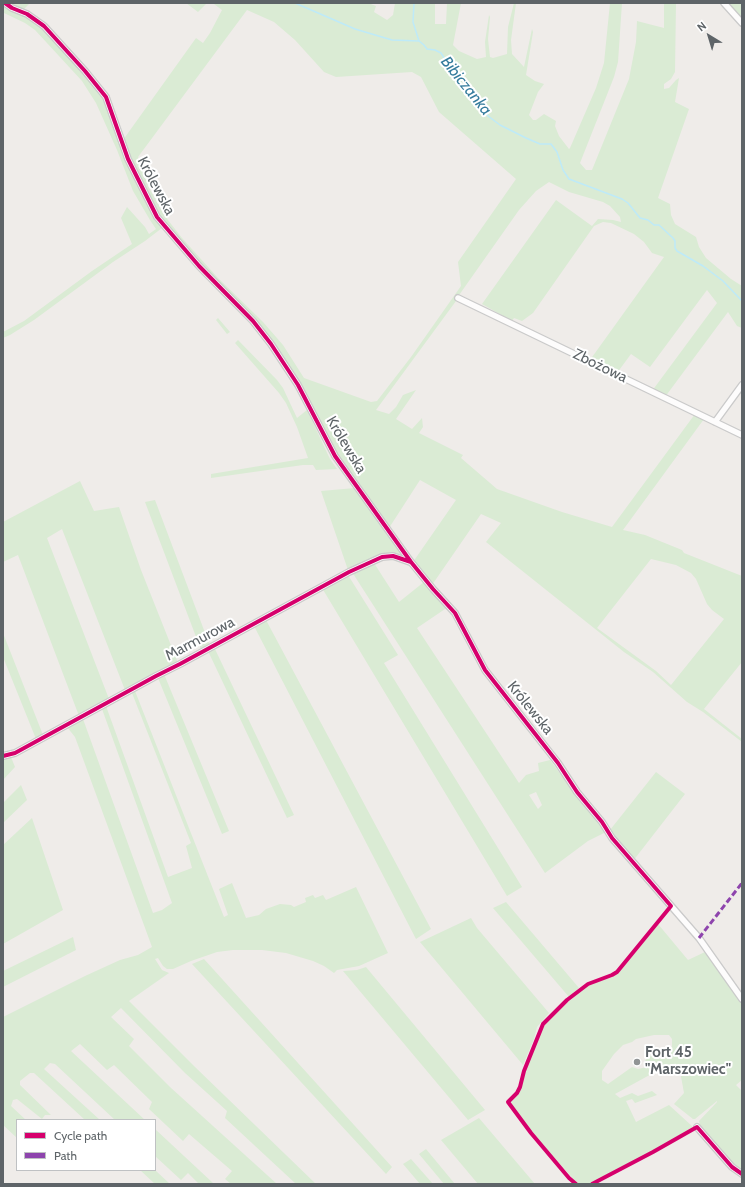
<!DOCTYPE html>
<meta charset="utf-8">
<style>
body{margin:0}
#map{position:relative;width:745px;height:1187px;overflow:hidden;background:#efece9;font-family:Cabin,sans-serif}
canvas{display:block}
.frame{position:absolute;inset:0;border:4px solid #5e6468;pointer-events:none}
.legend{position:absolute;left:16px;top:1119px;width:140px;height:52px;box-sizing:border-box;background:#fff;border:1px solid #bfc1c3;margin:0;padding:5px 7px;list-style:none;font-size:12px;color:#5e6468}
.legend li{display:flex;align-items:center;gap:8px;height:20px}
.legend b{width:20px;border:1px solid #bfc1c3}
.north{position:absolute;left:689px;top:16px;width:40px;height:40px;-webkit-text-stroke:3px #fff;paint-order:stroke;rotate:322deg;font-size:11px;font-weight:700;line-height:16px;text-align:center;color:#5e6468}
.north::after{content:'';display:block;margin:auto;width:14px;height:18px;background:#5e6468;clip-path:polygon(50% 0,100% 100%,50% 72%,0 100%)}
</style>
<div id="map">
<canvas width="745" height="1187"></canvas>
<div class="frame"></div>
<ul class="legend">
<li><b style="height:5px;background:#d6006c"></b>Cycle path</li>
<li><b style="height:5px;background:#8e44ad"></b>Path</li>
</ul>
<div class="north">N</div>
</div>
<script>
const g = document.querySelector('canvas').getContext('2d');
g.lineJoin = 'round';
function paint(path, color) { g.fillStyle = color; g.fill(path, 'evenodd'); }
const shape = rows => new Path2D(rows.map(r => 'M' + r).join(''));
function strokePath(path, color, width, dash) { g.strokeStyle = color; g.lineWidth = width; g.lineCap = dash ? 'butt' : 'round'; g.setLineDash(dash || []); g.stroke(path); }
function write(font, color, halo, rows, align = 'center') {
  g.font = font + ' Cabin,sans-serif'; g.lineWidth = 4; g.setLineDash([]); g.textBaseline = 'middle'; g.strokeStyle = halo; g.fillStyle = color; for (const [text, x, y, turn = 0] of rows) {
    g.save(); g.translate(x, y); g.rotate((+turn || 0) * Math.PI / 180); g.textAlign = isNaN(turn) ? turn : align; if (halo) g.strokeText(text, 0, 0); g.fillText(text, 0, 0); g.restore();
  }
}
paint(shape([
 [3,3,8,8,32,20,41,28,88,78,102,97,140,190,153,215,162,228,145,241,113,262,34,320,10,335,3,338,3,332,24,321,92,271,132,244,121,218,127,207,145,227,149,234,156,229,150,220,133,191,117,150,96,103,82,81,35,30,25,23,4,13],
 [13,3,30,3,23,10,11,5],
 [186,3,368,3,376,6,374,12,387,20,393,15,395,3,435,3,435,24,446,24,447,3,461,3,453,45,459,51,477,59,486,57,485,42,489,15,490,17,488,39,490,57,493,58,507,54,508,27,514,3,516,3,511,40,512,54,524,67,532,29,533,32,526,75,535,81,544,84,538,92,529,115,533,120,536,120,544,114,556,121,555,126,559,136,569,149,570,148,596,88,604,63,610,3,622,3,618,62,614,77,580,163,586,170,592,170,629,79,636,42,637,21,664,28,664,3,676,3,675,72,671,79,664,84,664,89,669,88,676,80,679,78,675,102,689,109,658,198,670,204,671,215,675,224,696,237,699,247,706,258,731,279,742,286,742,328,737,326,728,312,665,397,652,391,717,303,707,290,650,367,631,354,617,373,590,360,664,257,652,253,644,242,634,234,611,223,603,222,594,226,533,313,522,321,514,318,512,321,482,304,556,200,592,226,598,219,613,220,621,222,620,217,610,206,603,202,569,192,549,182,536,191,519,210,457,298,456,301,376,410,389,414,396,407,403,395,416,390,396,419,412,429,422,418,423,427,419,433,463,455,461,458,497,489,562,512,612,527,695,414,704,419,623,530,645,535,682,550,684,553,742,576,742,662,704,709,742,739,742,742,703,712,687,702,653,672,624,652,486,542,501,523,481,514,432,585,413,562,456,500,420,480,389,528,368,497,355,482,336,455,295,375,281,353,251,317,201,266,158,217,130,160,123,140,196,38,203,43,210,33,222,10,214,4,206,4,198,12],
 [247,10,274,22,295,40,324,72,336,77,412,72,421,77,439,112,516,179,458,262,461,286,411,357,377,401,371,402,304,378,283,345,263,322,218,278,182,238,164,215,148,186,138,157],
 [651,559,676,565,691,573,696,579,707,604,712,610,724,619,671,685,656,671,597,628],
 [726,3,742,3,742,20],
 [218,318,230,332,227,334,216,320],
 [238,340,277,380,283,388,297,418,307,410,330,459,337,469,316,470,313,465,303,465,211,478,211,474,308,458,297,427,286,403,279,393,235,343],
 [80,481,94,511,119,507,141,570,178,663,154,673,125,690,62,529,47,538,109,699,79,716,18,555,3,562,3,522],
 [355,488,403,554,400,557,392,555,348,570,321,491],
 [155,500,210,646,201,650,145,502],
 [374,563,399,602,424,582,448,607,417,628,519,783,526,775,539,771,538,763,550,760,576,795,600,823,605,832,604,833,588,841,545,873,352,572],
 [536,792,542,805,538,809,529,795],
 [348,575,398,655,384,663,522,887,507,896,322,588],
 [266,620,431,929,416,939,254,626],
 [3,633,43,735,36,739,3,657],
 [214,647,294,815,287,818,208,651],
 [164,674,229,831,222,834,158,678],
 [135,691,224,917,228,915,219,889,232,883,246,918,259,915,266,909,280,904,291,905,294,907,306,902,305,898,313,895,315,898,323,895,326,900,356,887,388,953,359,966,337,970,334,973,324,966,313,961,286,953,262,950,233,950,217,952,191,961,173,969,167,969,163,966,158,958,155,959,162,970,169,973,129,1001,195,1067,316,1184,296,1184,225,1118,227,1111,185,1073,121,1008,111,1017,134,1039,129,1046,170,1087,277,1184,231,1184,225,1179,232,1171,189,1134,183,1141,149,1109,152,1102,114,1065,107,1070,80,1044,71,1051,145,1120,115,1120,55,1064,50,1063,44,1069,100,1120,85,1120,34,1073,30,1073,20,1081,20,1085,51,1115,45,1115,42,1119,17,1099,13,1100,11,1106,26,1120,17,1120,17,1138,3,1125,3,1017,85,976,120,960,138,955,152,947,75,737,67,727,83,719,153,913,162,910,172,903,102,709,106,706,168,877,192,868,186,846,191,843,132,693],
 [11,757,15,767,3,780,3,758],
 [656,772,685,794,633,861,610,830],
 [21,785,27,800,3,823,3,803],
 [32,818,63,910,3,944,3,845],
 [506,902,579,988,569,997,493,908],
 [471,918,477,928,549,1013,537,1027,534,1039,523,1065,420,942],
 [658,924,688,960,705,952,742,1003,742,1080,736,1085,742,1091,742,1171,734,1165,700,1126,699,1121,717,1102,717,1101,695,1119,693,1119,674,1104,684,1093,680,1071,678,1067,669,1072,666,1066,615,1094,620,1098,632,1093,638,1096,652,1091,657,1095,635,1103,632,1099,626,1101,636,1122,669,1105,692,1126,692,1128,595,1183,590,1184,577,1183,532,1133,512,1105,511,1102,519,1094,525,1071,544,1025,552,1016,586,987,599,981,613,977,620,971],
 [654,1035,669,1035,672,1039,672,1048,648,1057,645,1061,647,1067,638,1069,632,1067,608,1084,602,1080,602,1071,614,1054,623,1045,632,1042,636,1039],
 [73,937,76,950,3,987,3,971],
 [204,959,392,1167,386,1174,192,964],
 [366,967,485,1110,468,1120,343,971,357,970],
 [479,1118,535,1184,478,1184,441,1140],
 [155,1129,213,1183,214,1184,199,1184,188,1173,181,1180,155,1156],
 [426,1149,455,1184,444,1184,419,1154],
 [411,1159,433,1184,420,1184,403,1164],
 [140,1170,155,1170,170,1184,155,1184]
]), '#daebd4');
strokePath(shape([
 [295,3,355,29,392,40,419,41,424,45,427,49,435,50,441,53,452,70,467,82,473,91,473,98,488,116,500,125,526,138,540,144,551,144,557,152,563,170,569,179,622,199,628,203,640,218,648,220,654,225,659,225,673,238,675,241,675,248,677,251,703,266,723,281,742,301],
 [414,3,413,22,419,41]
]), '#beeaf8', 1.5);
const minor = shape([
 [5,3,12,8,27,14,44,26,85,71,106,97,128,159,157,217,199,266,253,321,271,344,298,385,335,456,411,562,433,589,455,613,485,670,558,763,577,792,602,822,612,838,699,938,742,999],
 [724,3,742,23],
 [458,298,742,435],
 [715,422,742,385],
 [3,756,15,753,156,676,180,664,349,572,382,557,393,556,410,562],
 [697,1127,732,1167,742,1174]
]);
strokePath(minor, '#cacaca', 8);
strokePath(minor, '#fdfcfc', 5.5);
strokePath(shape([
 [699,938,742,883]
]), '#8e44ad', 3, [6, 3]);
strokePath(shape([
 [5,3,12,8,27,14,44,26,85,71,106,97,128,159,157,217,199,266,253,321,271,344,298,385,335,456,411,562,433,589,455,613,485,670,558,763,577,792,602,822,612,838,671,906,617,972,612,975,588,984,567,1000,543,1024,524,1071,520,1087,517,1093,508,1102,531,1133,569,1178,576,1184],
 [3,756,15,753,156,676,180,664,349,572,382,557,393,556,411,562],
 [592,1184,653,1152,697,1127,732,1167,742,1174]
]), '#d6006c', 4);
for (const [x, y, r, color] of [
 [637,1062,4,"#919495"]
]) { const dot = new Path2D(); dot.arc(x, y, r, 0, 2 * Math.PI); g.fillStyle = color; g.fill(dot); strokePath(dot, '#fff', 1.5); }
write('15px', '#5e6468', '#fff', [
 ["Królewska",156,186,62],
 ["Zbożowa",600,366,26],
 ["Królewska",346,445,59],
 ["Marmurowa",200,639,-28],
 ["Królewska",530,708,51]
]);
write('bold 15px', '#5e6468', '#fff', [
 ["Fort 45",645,1053],
 ["\"Marszowiec\"",645,1070]
], 'left');
write('italic 16px', '#367c9d', '#fff', [
 ["Bibiczanka",466,86,51]
]);
</script>
